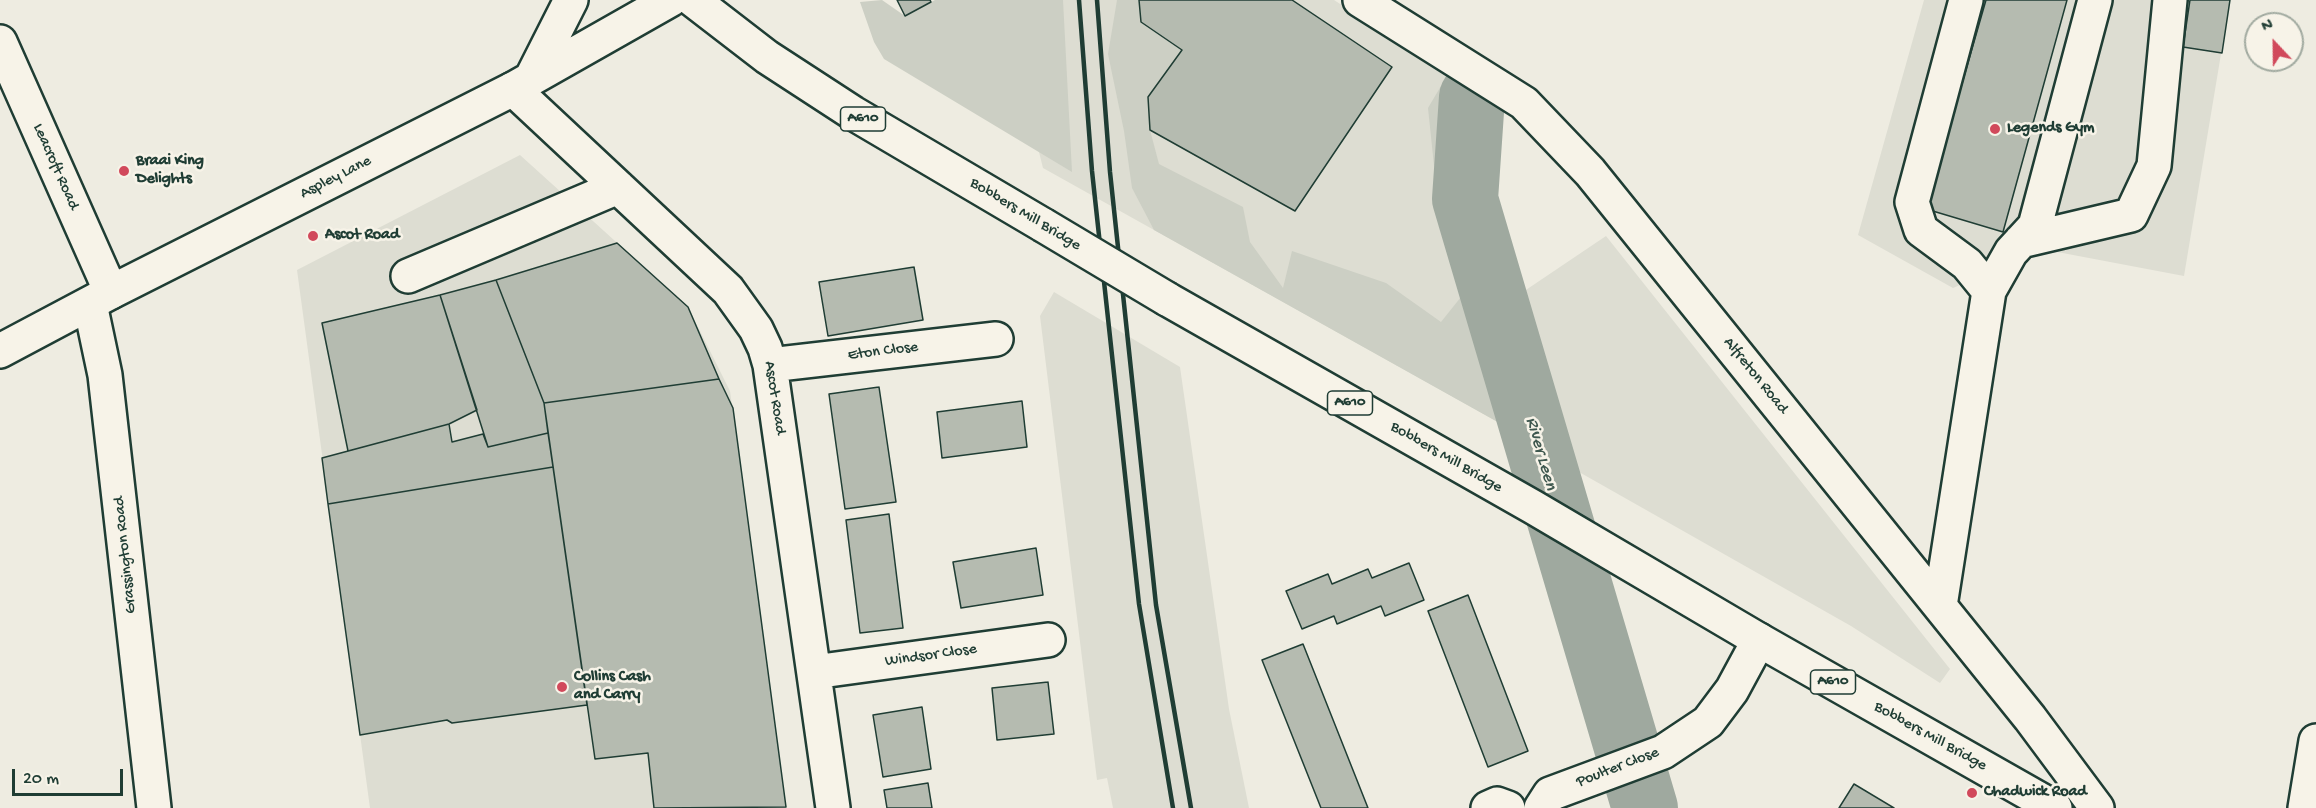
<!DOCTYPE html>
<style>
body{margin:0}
#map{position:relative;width:2316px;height:808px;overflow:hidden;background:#eeece1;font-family:"Gochi Hand",sans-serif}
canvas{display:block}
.north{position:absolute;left:2244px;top:12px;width:60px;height:60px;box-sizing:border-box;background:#f7f3e8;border:2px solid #a1aaa0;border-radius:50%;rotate:338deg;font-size:16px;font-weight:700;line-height:24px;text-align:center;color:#1f3d34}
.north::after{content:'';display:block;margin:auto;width:21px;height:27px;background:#d1495b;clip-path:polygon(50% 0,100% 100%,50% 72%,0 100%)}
.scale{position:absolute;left:12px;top:769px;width:111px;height:27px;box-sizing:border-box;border:3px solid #1f3d34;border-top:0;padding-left:8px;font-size:18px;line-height:21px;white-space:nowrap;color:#1f3d34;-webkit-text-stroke:4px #f7f3e8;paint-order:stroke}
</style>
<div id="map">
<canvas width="2316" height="808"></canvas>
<div class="north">N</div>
<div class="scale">20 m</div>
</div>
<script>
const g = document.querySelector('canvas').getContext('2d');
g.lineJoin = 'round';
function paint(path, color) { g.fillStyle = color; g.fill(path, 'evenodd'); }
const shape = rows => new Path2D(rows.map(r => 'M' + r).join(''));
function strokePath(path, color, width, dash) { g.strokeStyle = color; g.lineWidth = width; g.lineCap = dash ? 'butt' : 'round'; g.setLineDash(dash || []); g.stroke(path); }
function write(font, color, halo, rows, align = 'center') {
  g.font = font + ' "Gochi Hand",sans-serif'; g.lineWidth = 5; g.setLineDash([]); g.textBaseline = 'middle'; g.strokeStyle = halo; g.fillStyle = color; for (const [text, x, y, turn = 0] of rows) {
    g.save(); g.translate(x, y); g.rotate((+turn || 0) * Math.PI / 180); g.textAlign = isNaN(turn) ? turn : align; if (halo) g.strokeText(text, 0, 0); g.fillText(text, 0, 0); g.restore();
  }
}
paint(shape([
 [1015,0,1334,0,1449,75,1459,230,1523,436,1043,168,1025,96],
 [1924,0,2230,0,2184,276,2052,251,2017,260,1953,288,1858,235],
 [520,155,688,307,730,391,786,808,370,808,297,270],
 [1606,236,1950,669,1940,683,1851,626,1549,455,1542,406,1511,300],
 [1054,292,1180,367,1229,709,1249,808,1113,808,1107,778,1097,780,1040,316]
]), '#ddddd2');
paint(shape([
 [882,0,905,16,935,0,1063,0,1072,172,884,59,874,42,860,2],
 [1117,0,1139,0,1141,22,1182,50,1148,97,1150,130,1159,164,1243,207,1250,242,1283,288,1292,251,1386,283,1441,322,1461,297,1438,204,1428,108,1441,86,1464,89,1463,206,1528,439,1154,230,1132,188,1124,131,1108,54]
]), '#cccfc4');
strokePath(shape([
 [1472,97,1465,199,1645,808]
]), '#9fa99f', 66);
const building = shape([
 [897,0,930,0,931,2,905,16,897,0],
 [1139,0,1292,0,1392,67,1295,211,1150,130,1148,97,1182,50,1141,22,1139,0],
 [1986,0,2067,0,2003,232,1926,209,1986,0],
 [2190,0,2230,0,2222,53,2183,47,2190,0],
 [617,243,688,307,719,379,544,403,496,280,617,243],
 [914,267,923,320,828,336,819,282,914,267],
 [496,280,544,403,548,433,488,447,440,295,496,280],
 [440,295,477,410,449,424,348,451,322,323,440,295],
 [719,379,733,408,786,807,654,808,648,753,595,759,544,403,719,379],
 [879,387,896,502,845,509,829,394,879,387],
 [1022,401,1027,447,942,458,937,412,1022,401],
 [449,424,452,442,483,434,488,447,548,433,553,467,328,504,322,458,449,424],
 [553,467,587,705,452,723,447,720,360,735,328,504,553,467],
 [889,514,903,628,860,633,846,520,889,514],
 [1036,548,1043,595,961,608,953,562,1036,548],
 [1409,563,1424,600,1385,616,1381,606,1337,624,1334,616,1302,629,1286,591,1328,574,1332,584,1368,569,1372,578,1409,563],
 [1468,595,1528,751,1488,767,1428,611,1468,595],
 [1303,644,1368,808,1321,808,1262,660,1303,644],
 [1048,682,1054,734,997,740,992,688,1048,682],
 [922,707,931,769,883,777,873,715,922,707],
 [928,783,932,808,887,808,884,790,928,783],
 [1854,784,1894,808,1839,808,1854,784]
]);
paint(building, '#b5bbb0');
strokePath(building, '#1f3d34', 1.5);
const minor = shape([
 [1360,0,1524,103,1590,172,2030,718,2097,808],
 [1966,0,1912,202,1921,230,1967,264,1989,291],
 [0,42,111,292],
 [513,89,728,290,756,329,765,348,770,365,833,808],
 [2021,241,2131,215,2154,166,2170,0],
 [408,276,618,187],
 [90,304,105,375,154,808],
 [770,365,996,339],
 [1940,606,1989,291,2011,252,2035,226,2095,0],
 [814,672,1048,640],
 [1488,808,1497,804,1508,808],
 [1541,808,1550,794,1663,752,1708,722,1732,690,1759,640],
 [2305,808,2316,741]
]);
const major = shape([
 [693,0,767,57,853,113,1043,225],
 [532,77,571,0],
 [1167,299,1533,507,1759,640,2055,808],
 [0,351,111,292,513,89,670,0]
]);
strokePath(minor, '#1f3d34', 38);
strokePath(major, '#1f3d34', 38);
strokePath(minor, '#f7f3e8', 33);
strokePath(major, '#f7f3e8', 33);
strokePath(shape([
 [1079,0,1092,171,1139,604,1173,808],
 [1097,0,1110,172,1156,605,1191,808]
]), '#1f3d34', 4.5);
const majorBridge = shape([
 [1043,225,1167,299]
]);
strokePath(majorBridge, '#1f3d34', 38, []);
strokePath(majorBridge, '#f7f3e8', 33);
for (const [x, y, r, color] of [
 [1995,129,6,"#d1495b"],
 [124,171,6,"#d1495b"],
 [313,236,6,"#d1495b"],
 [562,687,6,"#d1495b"],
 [1972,793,6,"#d1495b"]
]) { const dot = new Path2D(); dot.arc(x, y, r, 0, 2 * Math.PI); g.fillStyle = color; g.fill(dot); strokePath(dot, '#f7f3e8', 2); }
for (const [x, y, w] of [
 [863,119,45],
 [1350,403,45],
 [1833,682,45]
]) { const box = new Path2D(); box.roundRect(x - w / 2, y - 12, w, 24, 4.5); g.fillStyle = '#f7f3e8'; g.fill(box); strokePath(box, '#1f3d34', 1.5); }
write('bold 15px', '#1f3d34', null, [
 ["A610",863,119],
 ["A610",1350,403],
 ["A610",1833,682]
]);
write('bold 16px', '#1f3d34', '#f7f3e8', [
 ["Legends Gym",2007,129],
 ["Braai King",136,162],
 ["Delights",136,180],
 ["Ascot Road",325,236],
 ["Collins Cash",574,678],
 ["and Carry",574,696],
 ["Chadwick Road",1984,793]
], 'left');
write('16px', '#1f3d34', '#f7f3e8', [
 ["Leacroft Road",55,167,66],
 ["Aspley Lane",336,178,-27],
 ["Bobbers Mill Bridge",1025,215,31],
 ["Eton Close",883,352,-7],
 ["Alfreton Road",1755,376,51],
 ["Ascot Road",774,398,81],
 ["Bobbers Mill Bridge",1446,458,30],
 ["Grassington Road",126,555,-96],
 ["Windsor Close",931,656,-8],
 ["Bobbers Mill Bridge",1930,737,29],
 ["Poulter Close",1618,768,-21]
]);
write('italic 18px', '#3f584f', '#f7f3e8', [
 ["River Leen",1540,454,74]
]);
</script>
